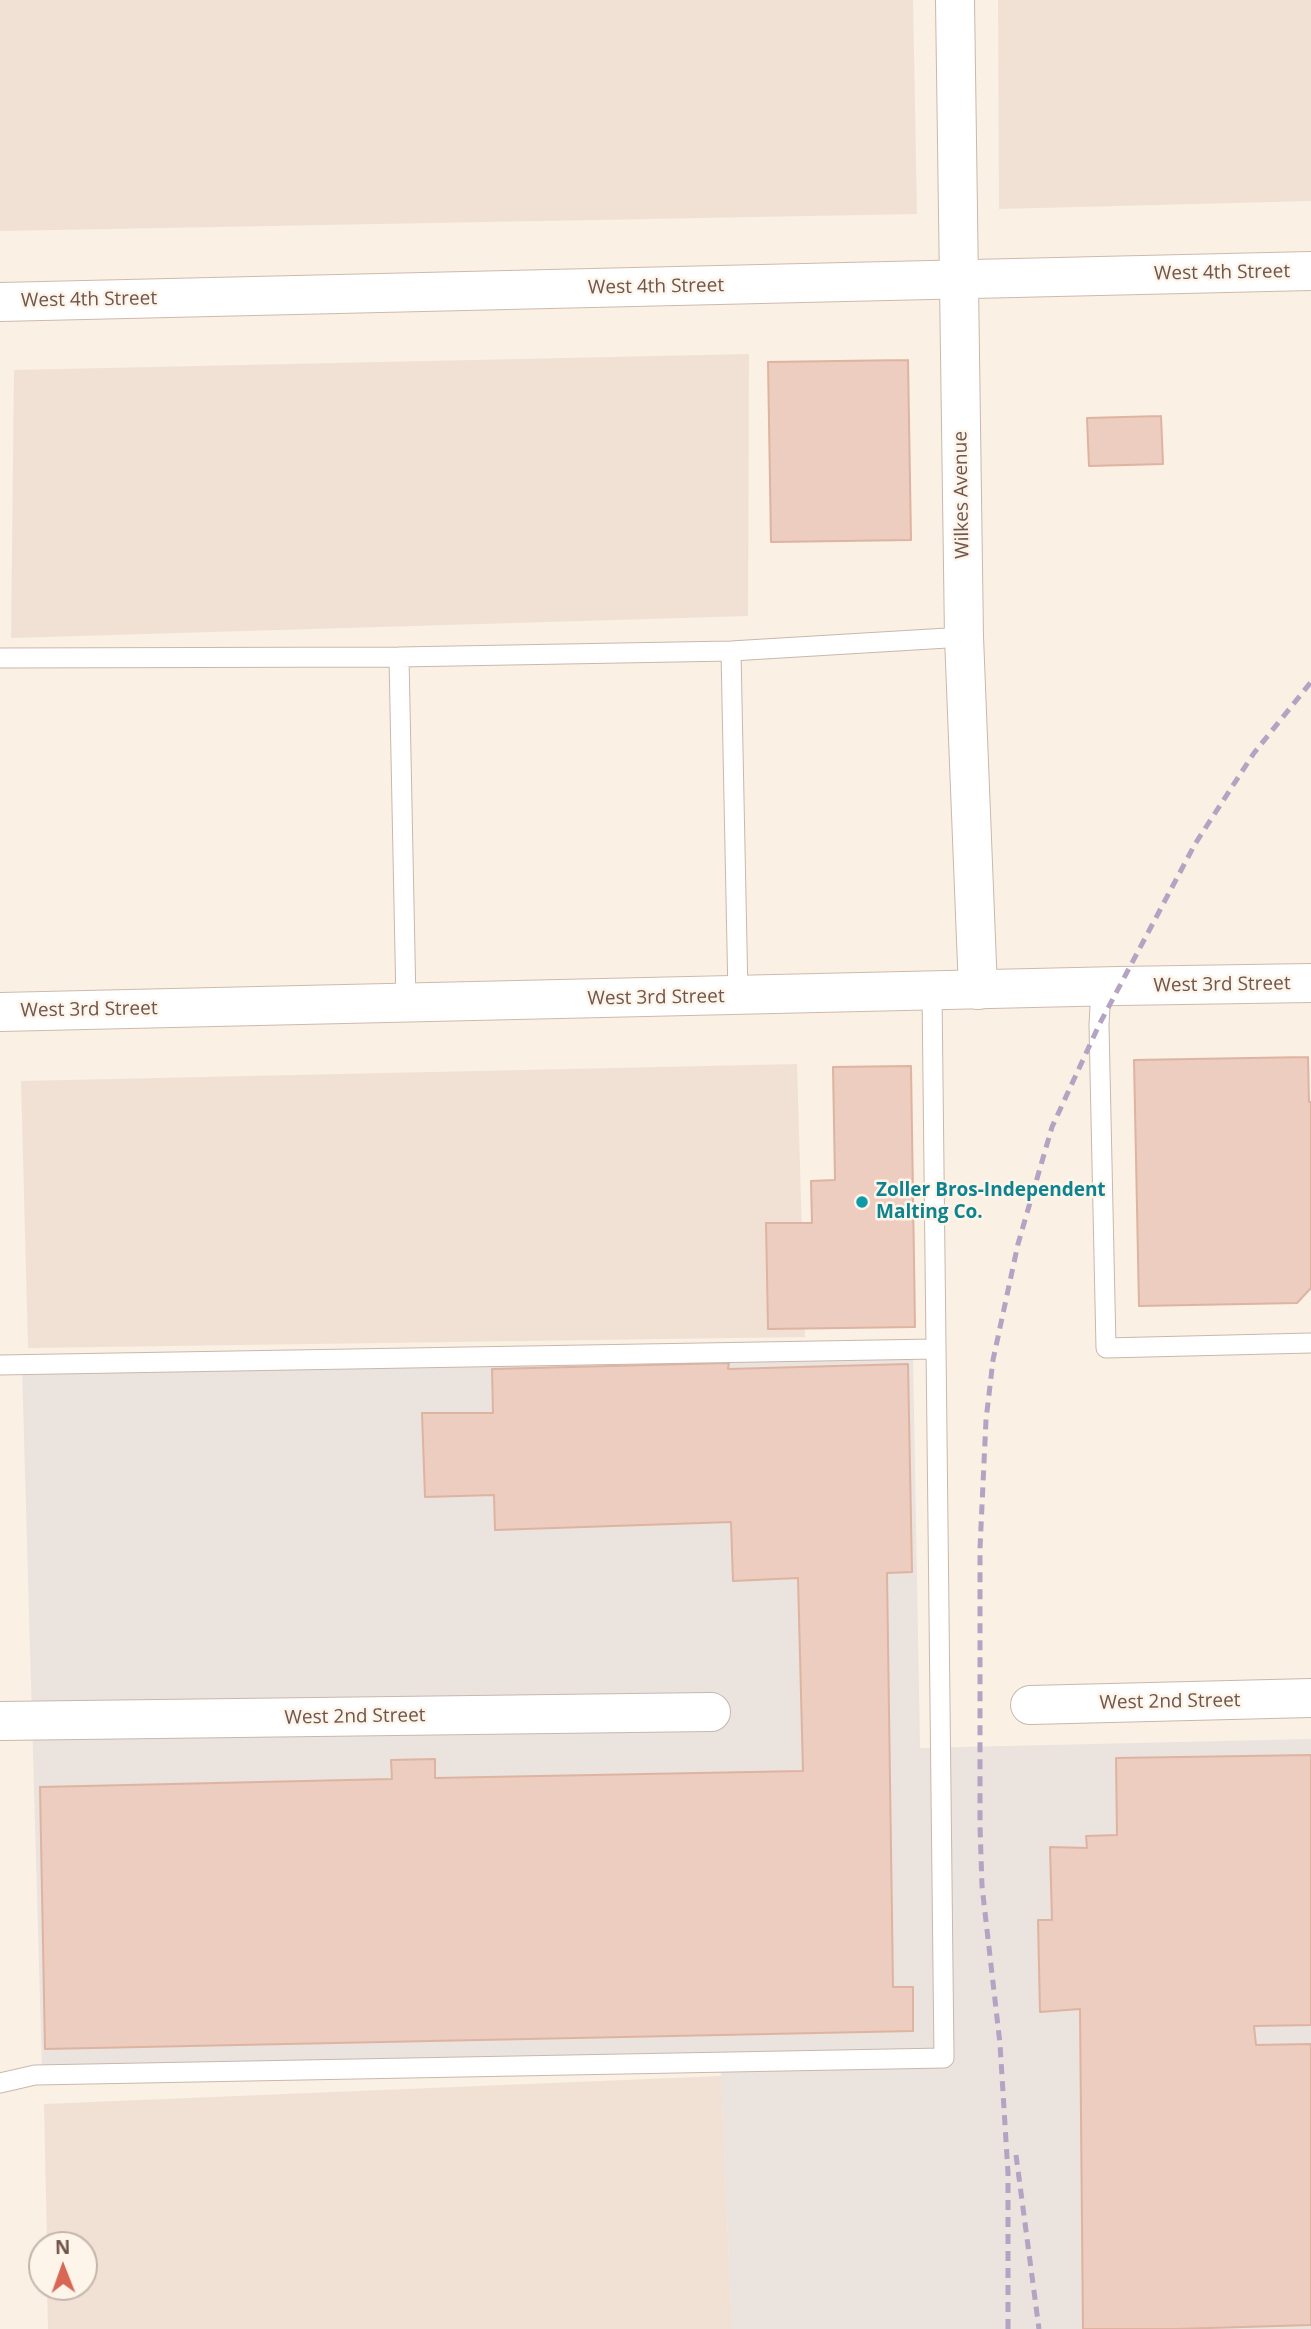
<!DOCTYPE html>
<style>
body{margin:0}
#map{position:relative;width:1311px;height:2329px;overflow:hidden;background:#faf0e4;font-family:"Open Sans",sans-serif}
canvas{display:block}
.north{position:absolute;left:28px;top:2231px;width:70px;height:70px;box-sizing:border-box;background:#fdf4ea;border:2px solid #c5b5ab;border-radius:50%;rotate:359deg;font-size:19px;font-weight:700;line-height:28px;text-align:center;color:#70564c}
.north::after{content:'';display:block;margin:auto;width:24px;height:32px;background:#d86755;clip-path:polygon(50% 0,100% 100%,50% 72%,0 100%)}
</style>
<div id="map">
<canvas width="1311" height="2329"></canvas>
<div class="north">N</div>
</div>
<script>
const g = document.querySelector('canvas').getContext('2d');
g.lineJoin = 'round';
function paint(path, color) { g.fillStyle = color; g.fill(path, 'evenodd'); }
const shape = rows => new Path2D(rows.map(r => 'M' + r).join(''));
function strokePath(path, color, width, dash) { g.strokeStyle = color; g.lineWidth = width; g.lineCap = dash ? 'butt' : 'round'; g.setLineDash(dash || []); g.stroke(path); }
function write(font, color, halo, rows, align = 'center') {
  g.font = font + ' "Open Sans",sans-serif'; g.lineWidth = 5; g.setLineDash([]); g.textBaseline = 'middle'; g.strokeStyle = halo; g.fillStyle = color; for (const [text, x, y, turn = 0] of rows) {
    g.save(); g.translate(x, y); g.rotate((+turn || 0) * Math.PI / 180); g.textAlign = isNaN(turn) ? turn : align; if (halo) g.strokeText(text, 0, 0); g.fillText(text, 0, 0); g.restore();
  }
}
paint(shape([
 [0,0,913,0,917,214,0,231],
 [998,0,1311,0,1311,201,999,209],
 [749,354,748,616,11,638,14,370],
 [797,1064,805,1337,28,1348,21,1081],
 [721,2076,732,2329,48,2329,47,2287,84,2287,84,2245,47,2245,44,2104]
]), '#f1e1d4');
paint(shape([
 [913,1357,920,1748,1311,1739,1311,2329,732,2329,720,2055,42,2069,22,1365]
]), '#eae3de');
const building = shape([
 [908,360,911,540,771,542,768,362,908,360],
 [1161,416,1163,464,1089,466,1087,418,1161,416],
 [1308,1057,1309,1102,1311,1102,1311,1288,1297,1303,1139,1306,1134,1060,1308,1057],
 [911,1066,915,1327,768,1329,766,1223,812,1223,811,1181,835,1180,833,1067,911,1066],
 [729,1363,728,1369,908,1364,912,1572,887,1573,893,1987,913,1987,913,2031,45,2049,40,1787,392,1779,391,1760,435,1759,435,1778,803,1771,798,1578,733,1581,731,1522,495,1530,494,1495,425,1497,422,1413,493,1413,492,1369,729,1363],
 [1311,1755,1311,2025,1254,2026,1256,2045,1311,2044,1311,2325,1175,2329,1083,2329,1080,2009,1040,2012,1038,1920,1052,1920,1050,1847,1087,1848,1086,1836,1117,1835,1116,1758,1311,1755]
]);
paint(building, '#edcdbf');
strokePath(building, '#deb3a1', 2);
const lane = shape([
 [731,651,738,996],
 [399,657,406,1003],
 [0,658,399,657,731,651,964,637],
 [1101,987,1099,1025,1106,1348,1311,1343],
 [0,1365,935,1349],
 [0,2083,35,2075,944,2058,932,991]
]);
const street = shape([
 [955,0,964,637,978,990],
 [1030,1705,1311,1698],
 [0,1721,711,1712]
]);
const secondary = shape([
 [0,302,1311,271],
 [0,1012,1119,986,1311,983]
]);
strokePath(lane, '#cab7ac', 21);
strokePath(street, '#cab7ac', 40);
strokePath(secondary, '#cfb9ad', 40);
strokePath(lane, '#fff', 19);
strokePath(street, '#fff', 38);
strokePath(secondary, '#fff', 38);
strokePath(shape([
 [1016,2155,1039,2329],
 [1008,2329,1008,2173,1000,2044,982,1886,980,1826,980,1548,986,1420,993,1360,1018,1244,1052,1127,1099,1025,1195,844,1254,753,1311,682]
]), '#b2a4c2', 5, [10, 7]);
for (const [x, y, r, color] of [
 [862,1202,7,"#0f9aa8"]
]) { const dot = new Path2D(); dot.arc(x, y, r, 0, 2 * Math.PI); g.fillStyle = color; g.fill(dot); strokePath(dot, '#fdf4ea', 2.5); }
write('19px', '#70564c', '#fdf4ea', [
 ["West 4th Street",1222,273,-1],
 ["West 4th Street",656,287,-1],
 ["West 4th Street",89,300,-1],
 ["Wilkes Avenue",962,495,-91],
 ["West 3rd Street",1222,985,-1],
 ["West 3rd Street",656,998,-1],
 ["West 3rd Street",89,1010,-1],
 ["West 2nd Street",1170,1702,-1],
 ["West 2nd Street",355,1717,-1]
]);
write('bold 19px', '#0d838f', '#fdf4ea', [
 ["Zoller Bros-Independent",876,1191],
 ["Malting Co.",876,1213]
], 'left');
</script>
